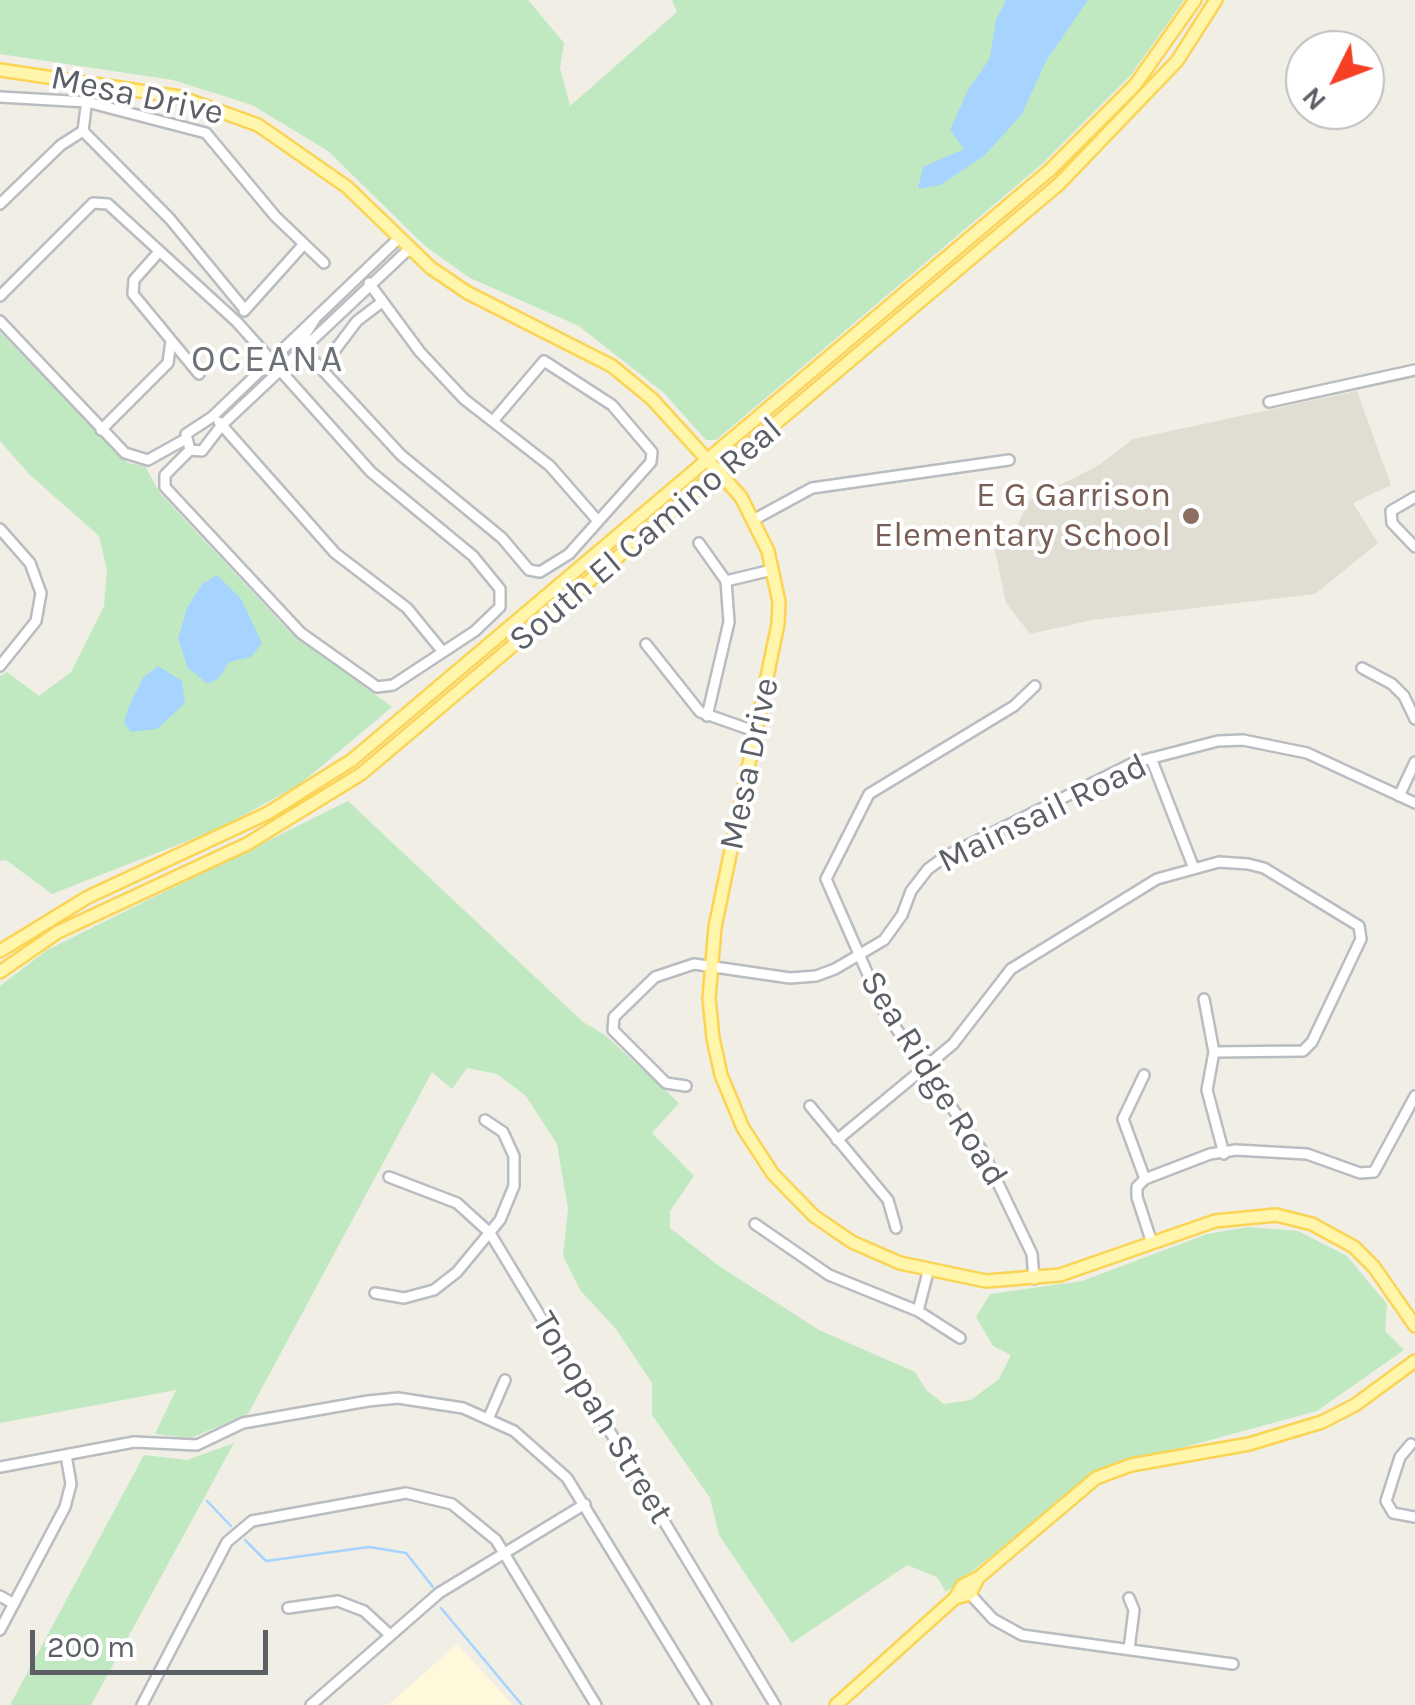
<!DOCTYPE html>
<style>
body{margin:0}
#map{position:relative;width:1415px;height:1705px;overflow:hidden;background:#f0eee5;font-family:Karla,sans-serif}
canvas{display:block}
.north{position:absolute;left:1285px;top:30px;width:100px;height:100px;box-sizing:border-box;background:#fff;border:2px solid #bebfc2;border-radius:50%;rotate:228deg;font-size:28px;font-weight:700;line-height:40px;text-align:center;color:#5c6066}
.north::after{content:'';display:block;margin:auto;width:35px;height:45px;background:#f54026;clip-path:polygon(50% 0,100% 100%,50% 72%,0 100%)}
.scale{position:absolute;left:30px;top:1630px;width:238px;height:45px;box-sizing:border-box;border:5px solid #5c6066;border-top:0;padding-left:12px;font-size:30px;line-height:35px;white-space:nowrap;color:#5c6066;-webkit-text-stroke:8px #fff;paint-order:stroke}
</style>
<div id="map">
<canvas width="1415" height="1705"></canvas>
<div class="north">N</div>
<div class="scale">200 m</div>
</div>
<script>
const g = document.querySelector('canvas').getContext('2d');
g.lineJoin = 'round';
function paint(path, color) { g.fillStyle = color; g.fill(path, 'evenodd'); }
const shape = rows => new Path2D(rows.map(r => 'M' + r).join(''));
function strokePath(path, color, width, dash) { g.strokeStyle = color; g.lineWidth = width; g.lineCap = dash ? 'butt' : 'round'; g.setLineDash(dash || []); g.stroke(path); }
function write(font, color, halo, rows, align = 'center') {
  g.font = font + ' Karla,sans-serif'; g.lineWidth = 8; g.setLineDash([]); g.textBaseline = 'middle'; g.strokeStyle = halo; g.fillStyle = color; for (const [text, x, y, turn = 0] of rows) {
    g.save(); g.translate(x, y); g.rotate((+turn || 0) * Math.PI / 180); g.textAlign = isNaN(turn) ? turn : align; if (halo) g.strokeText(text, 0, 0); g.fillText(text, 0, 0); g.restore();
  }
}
paint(shape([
 [457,1644,513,1705,388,1705]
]), '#fff8db');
paint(shape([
 [1357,391,1391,485,1353,503,1378,543,1315,594,1092,620,1030,634,1006,603,995,550,1016,528,1029,501,1099,465,1133,439]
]), '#e0ddd3');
paint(shape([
 [0,0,528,0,564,43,560,68,570,106,677,12,672,0,1184,0,1131,75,1042,164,716,440,706,440,664,393,579,326,470,278,425,246,328,151,252,105,173,80,0,54],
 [0,332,128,463,145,466,160,493,288,630,392,707,299,785,218,829,52,894,6,860,0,861,0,676,7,672,39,696,71,672,104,606,107,570,99,536,30,475,0,441],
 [348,801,583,1022,605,1035,679,1103,652,1133,694,1176,670,1211,670,1228,719,1266,819,1330,915,1372,926,1390,944,1404,971,1400,999,1379,1011,1355,993,1346,976,1317,990,1294,1082,1281,1207,1234,1248,1227,1298,1231,1347,1256,1387,1304,1385,1331,1404,1350,1317,1411,1100,1470,946,1592,937,1577,907,1565,792,1643,719,1535,710,1498,652,1415,652,1383,616,1329,580,1290,563,1256,568,1209,557,1144,526,1096,497,1074,467,1068,452,1089,432,1072,248,1414,191,1438,155,1434,176,1390,0,1423,0,986,47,950],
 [234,1443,91,1705,10,1705,144,1455,187,1460]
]), '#c0e9c2');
paint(shape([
 [1006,0,1088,0,1046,61,1022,114,984,156,940,185,918,189,923,167,964,149,950,130,968,90,990,58,996,20],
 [217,575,241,599,262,643,251,657,229,662,219,678,208,684,188,668,178,639,187,608,202,584],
 [158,666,182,681,185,703,157,729,131,732,124,723,129,706,143,678]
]), '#a6d4ff');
strokePath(shape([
 [207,1501,231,1526],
 [245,1540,266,1561,369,1547,406,1553,433,1587],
 [441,1608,522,1705]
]), '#a6d4ff', 2.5);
const minor = shape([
 [0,97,87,102,206,133,275,216,324,263],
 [83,131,170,219,245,310],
 [0,204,61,145,83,131,89,84],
 [398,239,212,417,186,434,190,450,202,451,221,426,409,249],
 [158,253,134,280,133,294,199,374],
 [369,283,420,352,464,399,550,466,598,521],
 [0,296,93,203,108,204,237,322,371,472,473,556,500,589,500,607,475,631,393,685,377,687,301,633,165,487,165,475,190,450],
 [244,311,304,244],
 [315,319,301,341,303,349,401,455,502,538,529,570,540,572,569,554,651,462,652,452,612,405,544,361,493,421],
 [0,321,125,453,148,460,184,440],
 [332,354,357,321,382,302],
 [1269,402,1415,370],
 [219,422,335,553,407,608,443,652],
 [101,430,168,363,171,341],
 [1415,497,1391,511,1392,523,1415,547],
 [755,519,812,488,1009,460],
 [0,529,30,563,41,593,36,621,0,666],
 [699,543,726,581,729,622,707,716],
 [726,581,772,570],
 [646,644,700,712,757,732],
 [1362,668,1392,684,1404,696,1415,719],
 [1151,758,1193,866],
 [1399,796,1415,762],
 [1204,999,1214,1052,1207,1090,1224,1154],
 [1144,1075,1123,1119,1145,1179],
 [686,1086,666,1083,613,1030,614,1017,655,977,694,964,790,978,816,976,835,969,884,940,902,915,911,891,928,869,946,856,1133,763,1218,741,1243,740,1307,753,1415,803],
 [810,1106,888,1200,896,1228],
 [837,1140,953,1044,1011,969,1157,879,1219,862,1248,864,1264,868,1359,926,1361,939,1312,1042,1303,1051,1214,1052],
 [389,1177,457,1203,490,1233,775,1705],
 [1145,1179,1210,1154,1236,1150,1307,1154,1360,1173,1374,1172,1415,1096],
 [1145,1179,1137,1187,1137,1197,1152,1243],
 [755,1224,829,1275,918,1311,960,1338],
 [1034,1279,1032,1254,983,1152,884,1011,826,879,869,794,1014,706,1035,686],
 [375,1293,404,1298,434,1290,457,1272,500,1220,514,1186,514,1156,503,1132,485,1120],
 [918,1311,928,1272],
 [489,1417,505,1380],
 [1411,1444,1400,1457,1386,1501,1393,1513,1415,1517],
 [0,1467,134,1442,197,1445,243,1423,368,1401,398,1398,463,1408,514,1431,567,1478,706,1705],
 [970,1594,993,1619,1022,1635,1233,1664],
 [0,1596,14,1604],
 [1129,1598,1134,1610,1129,1649],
 [288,1608,338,1601,364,1611,389,1634],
 [0,1630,65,1507,71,1484,66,1455],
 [142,1705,227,1542,252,1521,406,1493,452,1504,496,1540,596,1705],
 [311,1705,439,1593,585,1504]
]);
const major = shape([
 [0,70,180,97,258,125,347,187,431,268,468,293,612,366,652,399,741,497,768,551,779,602,778,624,715,927,709,998,713,1038,721,1075,743,1128,773,1174,814,1216,852,1242,900,1263,986,1281,1060,1275,1215,1221,1276,1215,1312,1224,1354,1247,1374,1267,1415,1326],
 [0,951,88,897,268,813,352,760,1050,170,1135,85,1195,0],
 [0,972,58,932,247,844,361,774,1059,184,1177,61,1216,0],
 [978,1578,1096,1478,1131,1465,1249,1444,1322,1422,1355,1405,1415,1361],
 [978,1578,970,1594,955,1598,962,1586,978,1578],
 [836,1705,955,1598]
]);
strokePath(minor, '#b9bcc1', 14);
strokePath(major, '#fbd453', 16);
strokePath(minor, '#fff', 9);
strokePath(major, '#fff5ab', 11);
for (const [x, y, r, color] of [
 [1191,516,10,"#8d6e63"]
]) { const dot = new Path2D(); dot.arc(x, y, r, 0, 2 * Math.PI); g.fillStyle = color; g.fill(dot); strokePath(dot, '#fff', 4); }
write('35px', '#5c6066', '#fff', [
 ["Mesa Drive",137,96,12],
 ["South El Camino Real",646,535,-40],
 ["Mesa Drive",750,764,-78],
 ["Mainsail Road",1043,814,-26],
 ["Sea Ridge Road",933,1079,58],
 ["Tonopah Street",602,1418,59]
]);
write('35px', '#785e54', '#fff', [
 ["E G Garrison",1171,496],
 ["Elementary School",1171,536]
], 'right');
g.letterSpacing = '2.5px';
write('38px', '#6d7278', '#fff', [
 ["OCEANA",268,360]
]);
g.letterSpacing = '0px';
</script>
